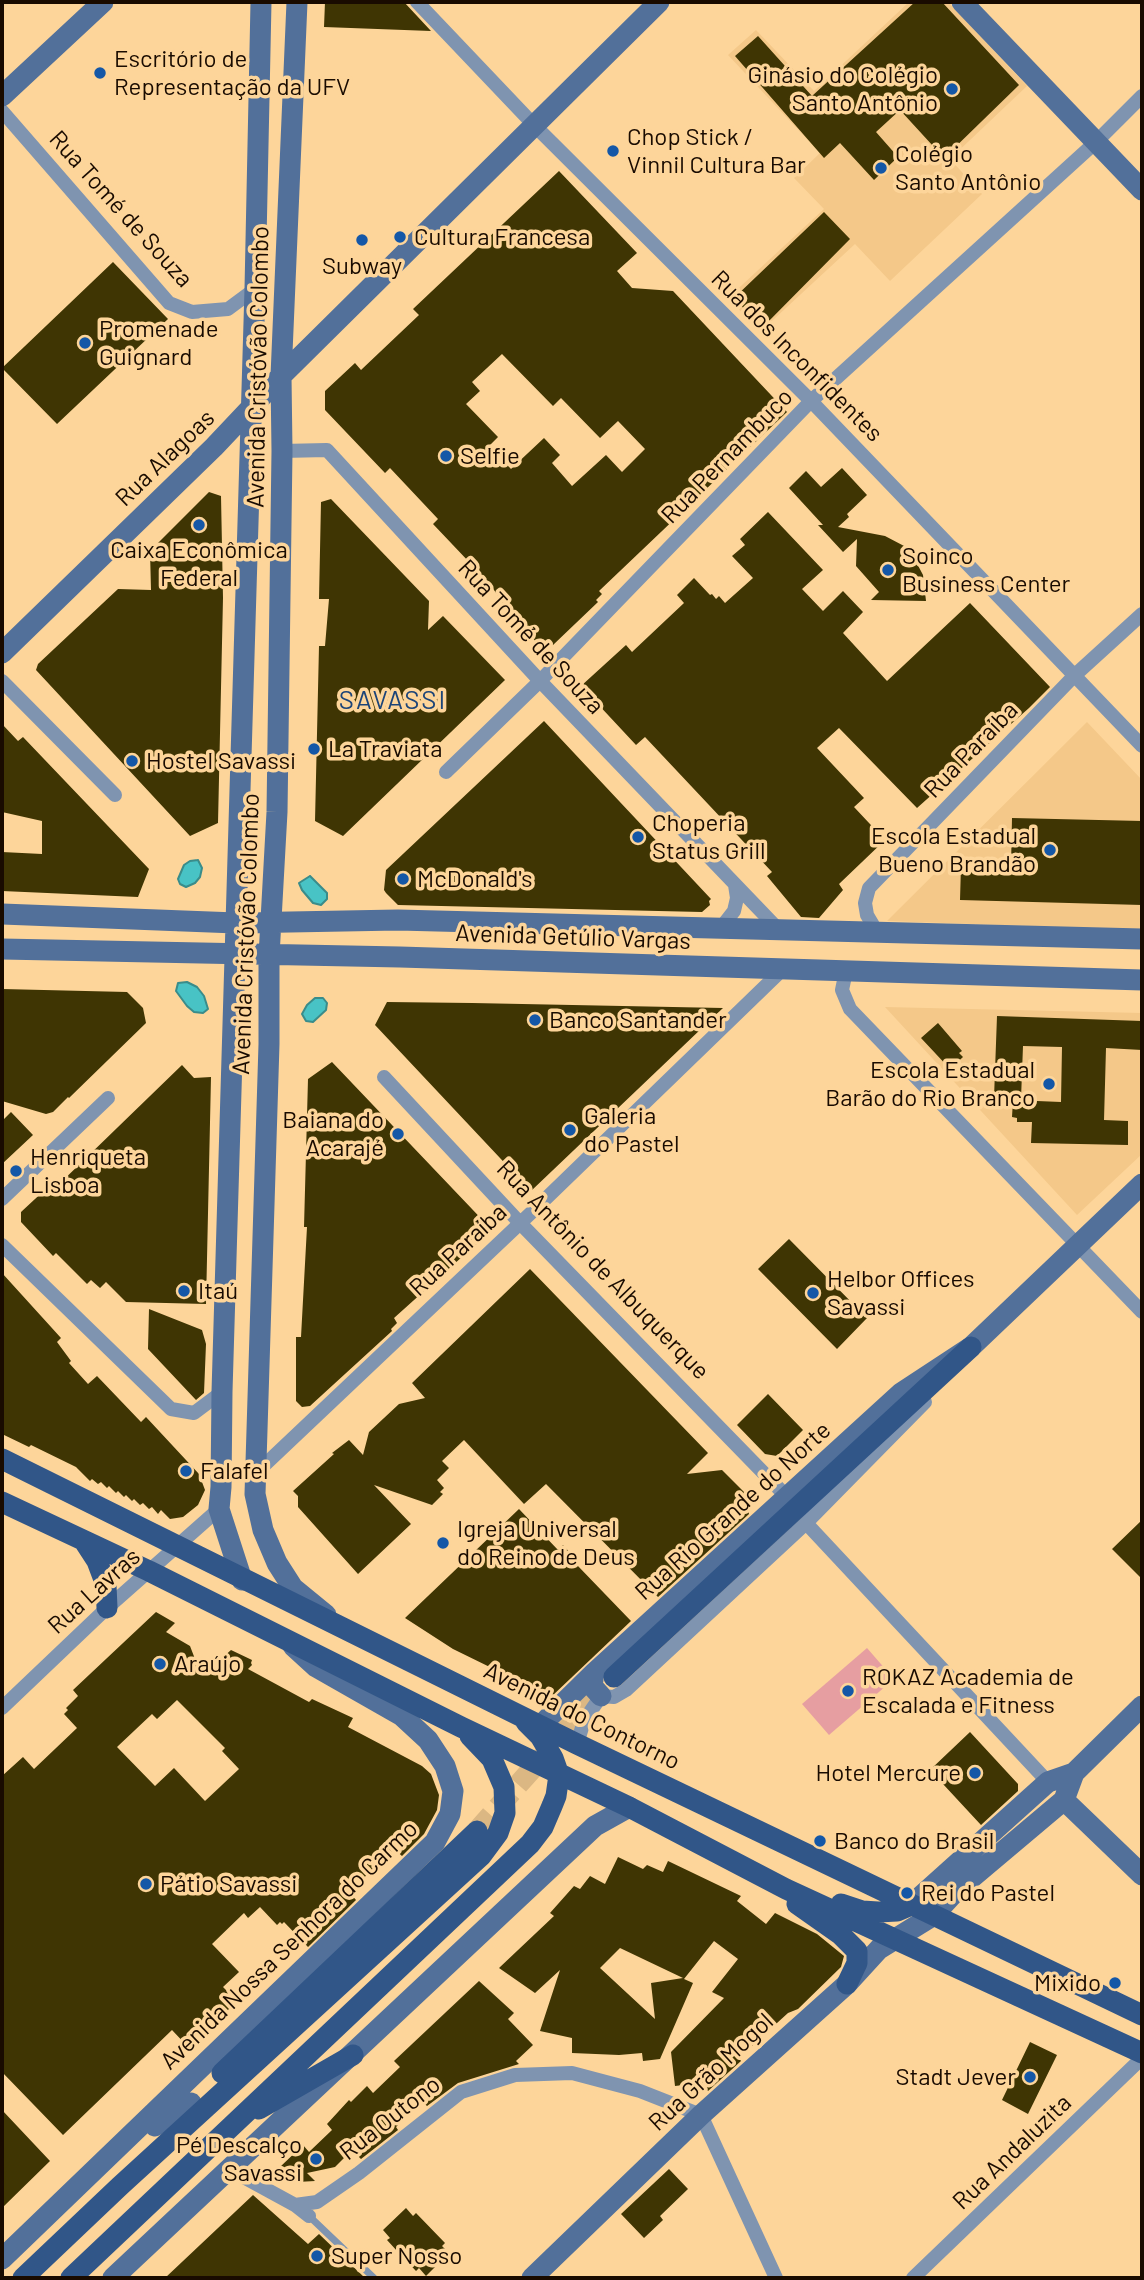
<!DOCTYPE html>
<meta charset="utf-8">
<style>
body{margin:0}
#map{position:relative;width:1144px;height:2280px;overflow:hidden;background:#fdd59a;font-family:Barlow,sans-serif}
canvas{display:block}
.frame{position:absolute;inset:0;border:4px solid #190b00;pointer-events:none}
</style>
<div id="map">
<canvas width="1144" height="2280"></canvas>
<div class="frame"></div>
</div>
<script>
const g = document.querySelector('canvas').getContext('2d');
g.lineJoin = 'round';
function paint(path, color) { g.fillStyle = color; g.fill(path, 'evenodd'); }
const shape = rows => new Path2D(rows.map(r => 'M' + r).join(''));
function strokePath(path, color, width, dash) { g.strokeStyle = color; g.lineWidth = width; g.lineCap = dash ? 'butt' : 'round'; g.setLineDash(dash || []); g.stroke(path); }
function write(font, color, halo, rows, align = 'center') {
  g.font = font + ' Barlow,sans-serif'; g.lineWidth = 7; g.setLineDash([]); g.textBaseline = 'middle'; g.strokeStyle = halo; g.fillStyle = color; for (const [text, x, y, turn = 0] of rows) {
    g.save(); g.translate(x, y); g.rotate((+turn || 0) * Math.PI / 180); g.textAlign = isNaN(turn) ? turn : align; if (halo) g.strokeText(text, 0, 0); g.fillText(text, 0, 0); g.restore();
  }
}
paint(shape([
 [909,2,948,2,1027,86,950,159,982,194,890,281,855,244,760,332,728,298,824,209,794,178,820,153,728,55,756,30,814,91],
 [1087,722,1142,780,1142,930,887,921],
 [885,1007,1142,1013,1142,1154,1077,1215]
]), '#f4c889');
paint(shape([
 [867,1648,894,1679,829,1735,802,1704]
]), '#e69ea1');
const water = shape([
 [198,860,202,868,200,877,195,883,186,887,180,884,178,879,184,865,190,861,198,860],
 [310,876,327,893,327,899,321,905,313,903,302,890,299,883,310,876],
 [187,982,197,987,204,996,208,1009,203,1013,194,1012,187,1006,176,991,178,983,187,982],
 [315,998,323,998,327,1003,326,1010,313,1022,306,1021,302,1014,307,1005,315,998]
]);
paint(water, '#48c3c5');
strokePath(water, '#3a8c8a', 2);
paint(shape([
 [325,2,404,2,431,31,324,27],
 [915,2,942,2,1019,85,944,158,900,110,876,132,898,157,874,180,840,143,824,158,735,56,758,36,812,96],
 [559,171,637,253,617,271,632,288,673,291,787,412,599,591,602,594,596,600,598,602,553,645,543,646,537,643,496,600,499,597,489,583,433,524,438,519,390,468,385,473,325,410,325,391,355,363,361,370,419,315,413,309],
 [502,354,553,406,561,398,600,438,618,421,645,449,622,472,606,455,572,486,552,463,560,455,544,438,511,469,489,446,498,437,466,404,480,391,472,382],
 [824,212,850,239,762,328,734,298],
 [113,262,168,319,57,424,2,368],
 [842,468,867,495,847,514,849,517,838,527,885,536,906,547,913,556,923,575,926,601,871,600,879,592,856,566,857,539,843,552,818,525,823,525,789,488,806,471,821,487],
 [209,492,221,496,223,598,218,823,190,836,36,670,38,664,118,589,151,590,150,551],
 [331,499,429,601,428,630,443,616,505,680,343,836,315,821,319,646,325,646,329,599,319,599,321,502],
 [768,512,823,570,802,589,823,611,843,591,863,612,843,633,887,681,970,603,1050,687,1029,708,917,808,839,728,817,748,864,798,854,807,885,840,839,884,843,890,819,918,801,917,767,876,772,872,645,737,636,745,581,686,626,645,632,652,684,603,677,595,694,578,710,595,712,594,716,599,719,596,725,603,753,578,732,556,745,545,740,539],
 [544,721,711,899,709,901,710,905,702,912,398,905,386,893,384,890,386,870],
 [2,724,18,741,23,737,149,869,138,897,2,891,2,852,42,854,42,821,2,812],
 [1012,818,1142,821,1142,905,960,900,961,866,1011,867],
 [2,989,127,992,143,1008,146,1023,69,1098,68,1097,53,1112,46,1114,2,1101],
 [387,1002,472,1003,723,1008,531,1191,375,1025],
 [997,1016,1142,1021,1142,1050,1106,1048,1104,1120,1128,1121,1128,1145,1031,1143,1032,1122,1017,1122,1017,1118,1012,1117,1013,1100,1061,1102,1062,1047,1023,1046,1021,1099,994,1098],
 [938,1023,962,1051,959,1053,963,1057,950,1069,921,1038],
 [332,1062,492,1230,394,1318,397,1323,391,1329,392,1331,310,1406,302,1407,296,1401,296,1337,301,1337,307,1227,304,1227,308,1079],
 [182,1065,194,1078,211,1077,206,1304,126,1302,106,1282,100,1288,91,1280,87,1284,56,1253,53,1256,21,1222,21,1212,49,1186,53,1190],
 [11,1112,33,1135,2,1164,2,1121],
 [789,1239,867,1318,837,1349,758,1269],
 [530,1269,708,1453,687,1474,722,1470,755,1503,748,1510,749,1514,658,1597,546,1484,524,1504,464,1440,442,1461,449,1468,437,1480,444,1488,440,1492,443,1494,432,1505,374,1485,411,1524,358,1574,298,1507,298,1496,293,1491,334,1454,332,1453,349,1440,363,1455,369,1432,399,1404,425,1398,412,1383],
 [2,1273,61,1338,57,1342,71,1361,69,1363,88,1384,97,1376,141,1422,146,1417,199,1474,205,1490,198,1505,183,1517,170,1519,161,1510,158,1514,152,1507,149,1509,143,1503,140,1505,134,1499,132,1501,126,1495,124,1497,118,1491,116,1493,109,1486,107,1488,101,1482,98,1484,92,1479,90,1481,76,1467,31,1445,29,1447,2,1434],
 [149,1309,202,1330,206,1344,204,1393,196,1400,148,1349],
 [768,1394,803,1430,777,1456,765,1454,737,1425],
 [519,1509,558,1550,563,1545,579,1563,577,1565,631,1621,551,1697,453,1649,405,1618],
 [1142,1520,1142,1579,1112,1549],
 [156,1612,175,1623,166,1632,190,1646,195,1659,210,1669,231,1650,252,1660,251,1663,252,1665,248,1669,309,1702,312,1699,353,1718,348,1727,422,1766,431,1774,439,1795,437,1810,424,1834,402,1856,394,1849,349,1892,356,1900,308,1947,284,1922,282,1924,280,1922,277,1925,260,1907,248,1918,244,1913,212,1944,239,1972,223,1987,235,1999,225,2015,189,2048,172,2030,63,2135,2,2072,2,1776,23,1757,34,1769,77,1728,64,1714,68,1710,66,1708,78,1696,73,1690],
 [177,1700,225,1748,222,1751,239,1769,205,1801,174,1768,155,1786,117,1747,152,1714,157,1719],
 [970,1732,1018,1784,1018,1791,981,1825,930,1770],
 [618,1857,643,1869,647,1865,663,1872,668,1861,741,1896,737,1901,766,1924,775,1913,817,1934,844,1956,841,1967,798,2009,788,2013,777,2023,739,2058,741,2061,708,2091,700,2083,675,2086,671,2052,724,1998,712,1992,738,1959,714,1941,684,1979,693,1983,660,2059,643,2061,642,2053,619,2055,572,2053,572,2038,540,2031,560,1970,535,1993,499,1968,554,1916,550,1913,574,1886,580,1889,590,1876,605,1884],
 [620,1948,683,1978,651,1983,655,2019,600,1968],
 [479,1981,514,2013,508,2019,533,2045,516,2061,519,2064,458,2083,427,2106,421,2100,400,2120,401,2122,396,2127,398,2130,361,2159,352,2150,335,2167,307,2173,315,2181,297,2182,287,2179,283,2175,280,2167,303,2145,309,2152,332,2130,327,2124,349,2100,351,2102,367,2086,373,2093,400,2067,394,2061],
 [1030,2042,1057,2055,1028,2114,1002,2100],
 [2,2110,50,2161,2,2208],
 [669,2169,688,2189,660,2216,663,2220,644,2238,621,2214],
 [253,2195,308,2244,319,2234,365,2278,165,2278],
 [406,2208,413,2216,416,2213,445,2243,442,2246,449,2253,426,2276,419,2268,416,2271,398,2252,387,2240,390,2238,383,2230]
]), '#3f3503');
strokePath(shape([
 [477,1831,596,1697]
]), '#dbb783', 21, [21, 10]);
strokePath(shape([
 [309,2216,374,2278]
]), '#7f94b0', 7);
strokePath(shape([
 [417,2,534,125,811,401,1142,746],
 [2,111,169,303,192,312,228,309,255,289],
 [282,451,327,450,540,681,780,931],
 [2,681,115,795],
 [446,772,540,681,811,401,1097,141,1142,96],
 [720,929,734,911,737,898,735,885],
 [877,932,867,915,865,903,869,888,1075,675,1142,614],
 [846,971,842,990,850,1009,1142,1312],
 [384,1077,520,1223,787,1497],
 [2,1199,108,1098],
 [2,1245,171,1409,194,1413,222,1392],
 [255,1474,533,1211,782,970],
 [806,1523,1048,1782],
 [2,1708,107,1608,219,1509],
 [577,1744,584,1721,601,1696,614,1697,626,1690,806,1523,925,1402],
 [229,2169,295,2205,317,2202,359,2173,461,2092,515,2075,572,2073,640,2091,701,2115,776,2278],
 [295,2205,309,2216],
 [913,2278,1142,2058]
]), '#7f94b0', 14);
strokePath(shape([
 [297,2,281,376,282,451,277,812,269,956,269,1044,255,1494,263,1530,277,1563,293,1588,326,1615],
 [962,2,1142,190],
 [2,96,103,2],
 [2,653,214,447,281,376,659,2],
 [2,914,236,923,398,920,1142,939],
 [2,949,400,957,1142,980],
 [242,1580,219,1509,221,1487,222,1392,255,289,261,2],
 [594,1673,592,1686,601,1696],
 [541,1725,594,1673,901,1393,971,1347,1142,1184],
 [1064,1800,1142,1875],
 [911,1905,1048,1782,1074,1773],
 [155,2126,191,2103],
 [2,2259,435,1842,450,1814,453,1791,445,1766,428,1740,402,1716,316,1667,293,1646],
 [113,2278,595,1826,629,1807],
 [532,2278,701,2115,847,1984,879,1949,934,1915,956,1891,1064,1800,1074,1773,1142,1706]
]), '#52709a', 21);
strokePath(shape([
 [2,1459,577,1744,1142,2015],
 [2,1502,149,1571,461,1727,629,1807,786,1889,1142,2053],
 [84,1541,97,1561,106,1585,107,1608],
 [614,1677,971,1347],
 [797,1904,841,1935,857,1951,857,1963,847,1984],
 [841,1904,862,1911,878,1912,897,1911,911,1905],
 [222,2073,477,1831],
 [259,2109,353,2055],
 [23,2278,120,2186,481,1856,498,1833,505,1813,504,1787,492,1759,470,1736],
 [71,2278,530,1844,543,1827,552,1806,556,1796,559,1775,553,1758,540,1736,526,1722]
]), '#315688', 21);
for (const [x, y, r, color] of [
 [100,73,7,"#1457a7"],
 [952,89,7,"#1457a7"],
 [613,151,7,"#1457a7"],
 [881,168,7,"#1457a7"],
 [400,237,7,"#1457a7"],
 [362,240,7,"#1457a7"],
 [85,343,7,"#1457a7"],
 [446,456,7,"#1457a7"],
 [199,525,7,"#1457a7"],
 [888,570,7,"#1457a7"],
 [314,749,7,"#1457a7"],
 [132,761,7,"#1457a7"],
 [638,837,7,"#1457a7"],
 [1050,850,7,"#1457a7"],
 [403,879,7,"#1457a7"],
 [535,1020,7,"#1457a7"],
 [1049,1084,7,"#1457a7"],
 [570,1130,7,"#1457a7"],
 [398,1134,7,"#1457a7"],
 [16,1171,7,"#1457a7"],
 [184,1291,7,"#1457a7"],
 [813,1293,7,"#1457a7"],
 [186,1471,7,"#1457a7"],
 [443,1543,7,"#1457a7"],
 [160,1664,7,"#1457a7"],
 [848,1691,7,"#1457a7"],
 [975,1773,7,"#1457a7"],
 [820,1841,7,"#1457a7"],
 [146,1884,7,"#1457a7"],
 [907,1893,7,"#1457a7"],
 [1115,1983,7,"#1457a7"],
 [1030,2077,7,"#1457a7"],
 [316,2159,7,"#1457a7"],
 [317,2256,7,"#1457a7"]
]) { const dot = new Path2D(); dot.arc(x, y, r, 0, 2 * Math.PI); g.fillStyle = color; g.fill(dot); strokePath(dot, '#fdd59a', 2.5); }
write('24px', '#190b00', '#fdd59a', [
 ["Escritório de",114,59],
 ["Representação da UFV",114,87],
 ["Ginásio do Colégio",938,75,"right"],
 ["Santo Antônio",938,103,"right"],
 ["Chop Stick /",627,137],
 ["Vinnil Cultura Bar",627,165],
 ["Colégio",895,154],
 ["Santo Antônio",895,182],
 ["Cultura Francesa",414,237],
 ["Subway",362,266,"center"],
 ["Promenade",99,329],
 ["Guignard",99,357],
 ["Selfie",460,456],
 ["Caixa Econômica",199,550,"center"],
 ["Federal",199,578,"center"],
 ["Soinco",902,556],
 ["Business Center",902,584],
 ["La Traviata",328,749],
 ["Hostel Savassi",146,761],
 ["Choperia",652,823],
 ["Status Grill",652,851],
 ["Escola Estadual",1036,836,"right"],
 ["Bueno Brandão",1036,864,"right"],
 ["McDonald's",417,879],
 ["Banco Santander",549,1020],
 ["Escola Estadual",1035,1070,"right"],
 ["Barão do Rio Branco",1035,1098,"right"],
 ["Galeria",584,1116],
 ["do Pastel",584,1144],
 ["Baiana do",384,1120,"right"],
 ["Acarajé",384,1148,"right"],
 ["Henriqueta",30,1157],
 ["Lisboa",30,1185],
 ["Helbor Offices",827,1279],
 ["Savassi",827,1307],
 ["Itaú",198,1291],
 ["Falafel",200,1471],
 ["Igreja Universal",457,1529],
 ["do Reino de Deus",457,1557],
 ["Araújo",174,1664],
 ["ROKAZ Academia de",862,1677],
 ["Escalada e Fitness",862,1705],
 ["Hotel Mercure",961,1773,"right"],
 ["Banco do Brasil",834,1841],
 ["Pátio Savassi",160,1884],
 ["Rei do Pastel",921,1893],
 ["Mixido",1101,1983,"right"],
 ["Stadt Jever",1016,2077,"right"],
 ["Pé Descalço",302,2145,"right"],
 ["Savassi",302,2173,"right"],
 ["Super Nosso",331,2256]
], 'left');
write('24px', '#190b00', '#fdd59a', [
 ["Rua Tomé de Souza",121,209,48],
 ["Rua dos Inconfidentes",797,356,45],
 ["Avenida Cristóvão Colombo",258,367,-89],
 ["Rua Pernambuco",727,456,-46],
 ["Rua Alagoas",165,458,-44],
 ["Rua Tomé de Souza",531,637,47],
 ["Rua Paraíba",971,750,-46],
 ["Avenida Cristóvão Colombo",246,934,-88],
 ["Avenida Getúlio Vargas",573,937,2],
 ["Rua Paraíba",458,1250,-43],
 ["Rua Antônio de Albuquerque",603,1270,46],
 ["Rua Rio Grande do Norte",733,1511,-42],
 ["Rua Lavras",94,1591,-42],
 ["Avenida do Contorno",582,1716,26],
 ["Avenida Nossa Senhora do Carmo",289,1945,-44],
 ["Rua Grão Mogol",711,2072,-43],
 ["Rua Outono",390,2118,-38],
 ["Rua Andaluzita",1012,2152,-44]
]);
g.letterSpacing = '2px';
write('26px', '#1c4478', '#fdd59a', [
 ["SAVASSI",393,700]
]);
g.letterSpacing = '0px';
</script>
